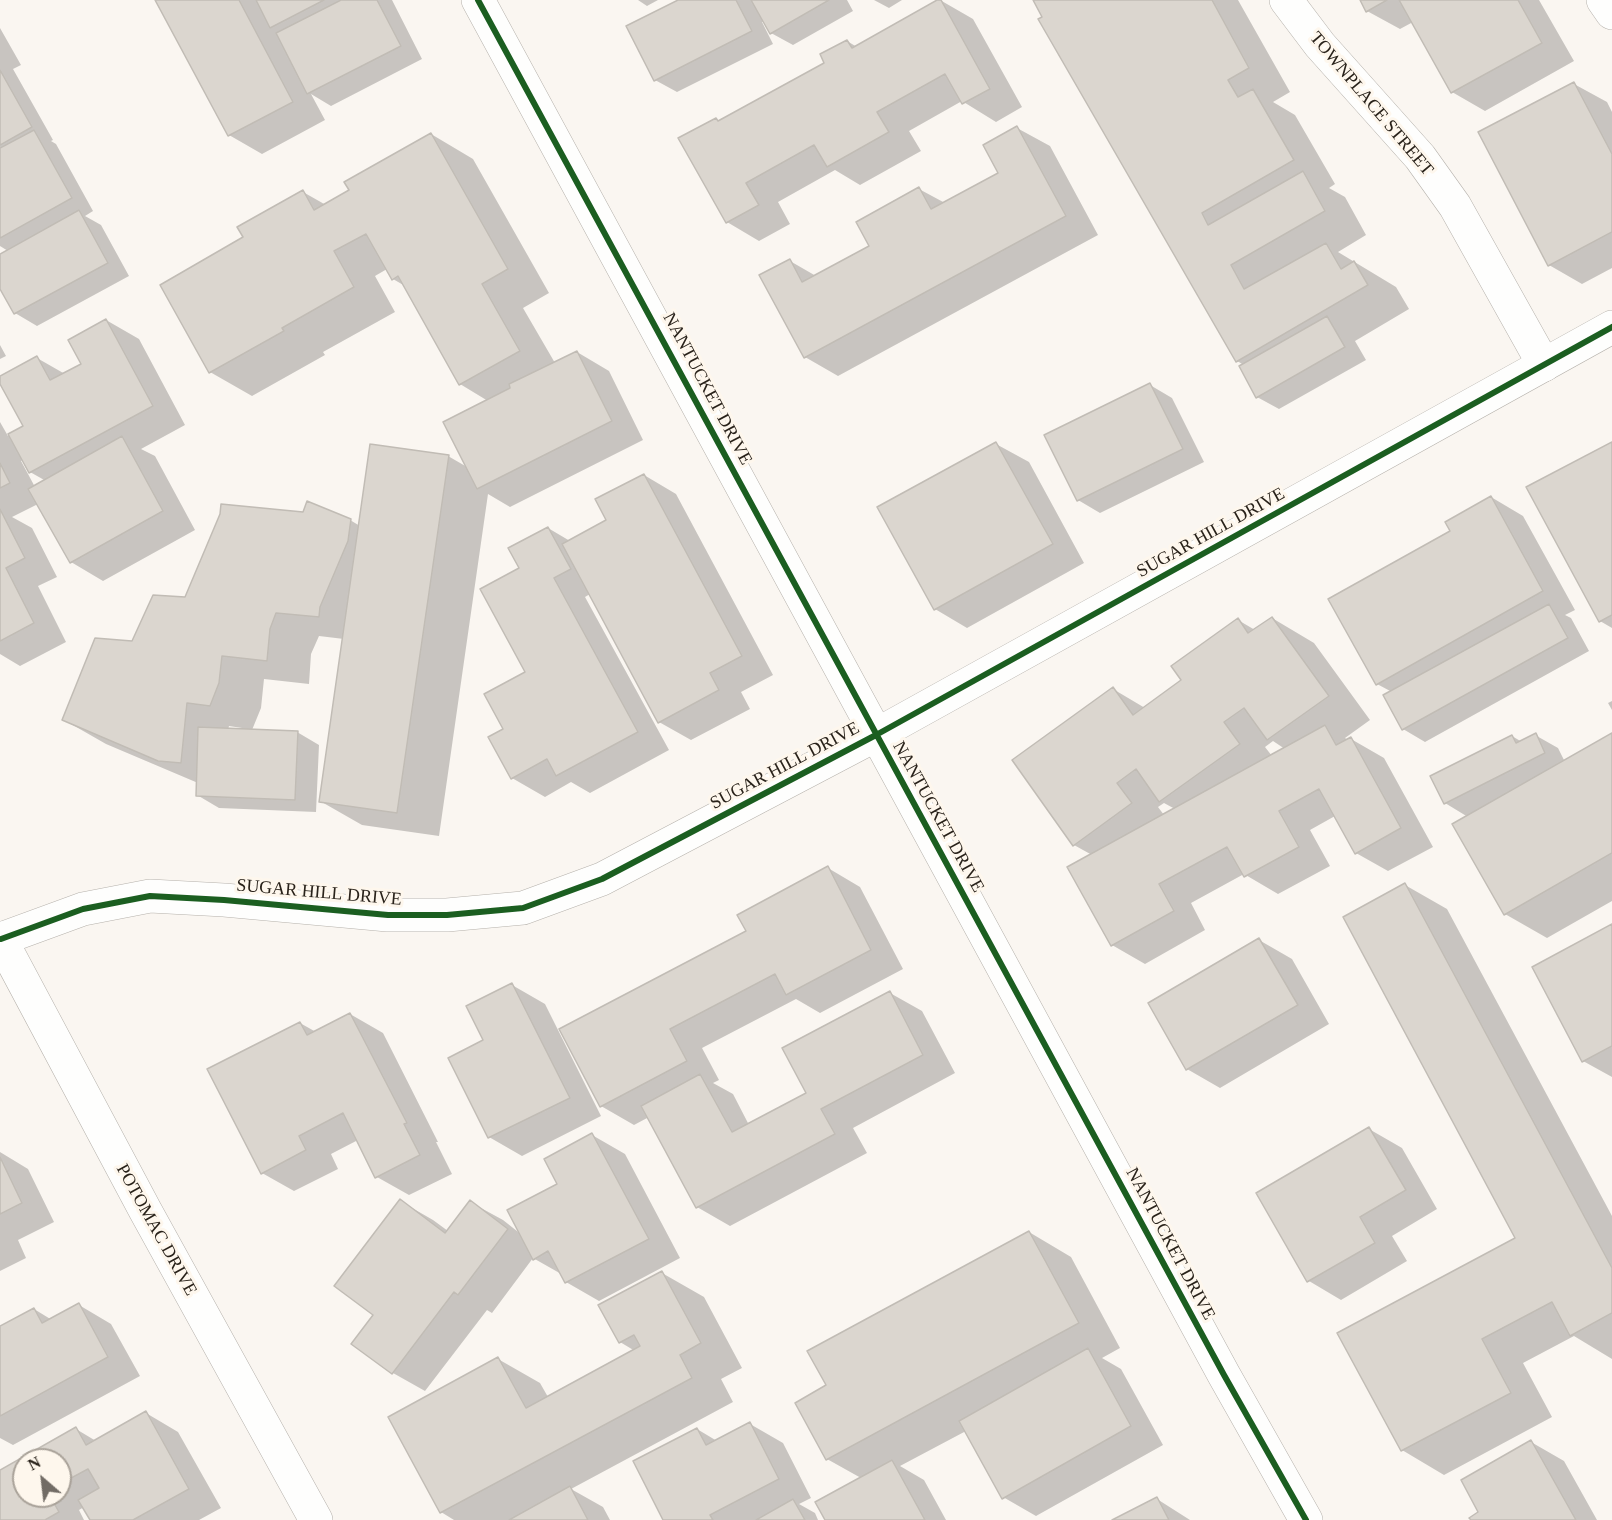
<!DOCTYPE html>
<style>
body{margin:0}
#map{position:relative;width:1612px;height:1520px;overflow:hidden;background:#faf6f1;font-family:"Times New Roman",serif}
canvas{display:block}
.north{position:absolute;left:12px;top:1448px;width:60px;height:60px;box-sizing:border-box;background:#fef7ed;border:2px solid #a9a299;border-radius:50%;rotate:332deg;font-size:16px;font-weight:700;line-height:24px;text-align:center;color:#29221a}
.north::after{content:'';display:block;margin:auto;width:21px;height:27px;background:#726c65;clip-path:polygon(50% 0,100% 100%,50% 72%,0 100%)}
</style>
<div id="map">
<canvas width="1612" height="1520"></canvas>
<div class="north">N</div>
</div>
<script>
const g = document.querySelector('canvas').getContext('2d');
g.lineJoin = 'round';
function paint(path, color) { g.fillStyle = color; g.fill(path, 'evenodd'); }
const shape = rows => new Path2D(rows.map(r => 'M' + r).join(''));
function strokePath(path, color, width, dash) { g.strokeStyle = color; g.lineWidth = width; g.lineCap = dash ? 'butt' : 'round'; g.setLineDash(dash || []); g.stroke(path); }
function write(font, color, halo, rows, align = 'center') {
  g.font = font + ' "Times New Roman",serif'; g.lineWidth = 6; g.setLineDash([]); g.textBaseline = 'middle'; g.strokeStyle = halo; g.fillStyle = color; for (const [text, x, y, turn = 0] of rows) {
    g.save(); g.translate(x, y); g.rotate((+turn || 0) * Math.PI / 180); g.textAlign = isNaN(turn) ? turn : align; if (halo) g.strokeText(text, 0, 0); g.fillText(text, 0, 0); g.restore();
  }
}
paint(shape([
 [157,0,392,0,422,59,331,106,311,94,325,120,262,154,229,135],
 [638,0,658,0,647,6],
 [681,0,847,0,853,11,793,45,771,33,765,21,762,22,773,44,677,92,655,80],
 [874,0,902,0,889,8],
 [940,0,973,19,1022,107,996,122,962,101,909,131,921,151,860,185,835,170,778,202,790,224,759,241,727,222,716,119,720,122,826,63,847,41,857,47],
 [1035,0,1238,0,1290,92,1273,102,1295,115,1335,184,1329,188,1345,197,1366,235,1338,252,1396,287,1409,309,1355,341,1366,360,1279,409,1257,397,1244,365,1237,361],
 [1362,0,1539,0,1574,61,1485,111,1452,92,1413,22,1400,29,1367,11],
 [0,28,21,65,13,69,53,140,51,141,56,144,93,211,85,216,101,225,129,276,37,326,15,313,0,286,0,256,8,251,0,246],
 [1574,84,1607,102,1612,112,1612,268,1582,284,1549,265],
 [1017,128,1050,146,1098,235,838,376,805,357,790,261,816,276,871,247,919,189,945,203,1000,174],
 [431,134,473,159,549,293,523,308,555,363,577,352,609,371,643,440,510,507,488,494,439,836,362,825,320,801,344,639,319,636,311,654,309,684,264,679,261,708,252,730,297,732,319,745,316,812,219,808,197,795,198,783,106,744,64,720,133,643,186,599,350,520,360,526,448,456,467,467,488,401,460,384,405,286,393,279,387,269,375,276,395,312,323,352,325,355,252,396,210,372,245,238,303,192,326,205,351,191],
 [229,726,242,728,241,730,228,730],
 [106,320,139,339,185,425,141,449,155,456,195,530,103,581,71,562,38,504,12,517,32,528,57,577,38,586,66,642,20,666,0,654,0,422,8,436,25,427,0,378,37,358,65,374,83,364],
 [24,459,30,472,46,481,35,487,21,461],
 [0,345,6,356,0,359],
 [1150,385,1172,398,1204,462,1100,513,1078,500],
 [996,444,1029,462,1084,563,967,628,935,609],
 [1612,444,1612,628,1600,621],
 [644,475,676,494,773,675,741,692,750,709,691,740,659,722,590,594,585,597,669,750,590,793,571,782,545,797,512,778,505,730,527,672,521,569,548,528,570,541,608,521],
 [1491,497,1523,516,1575,610,1565,615,1571,618,1589,651,1425,742,1403,729,1392,692,1377,684,1452,531],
 [1272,618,1314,643,1370,720,1345,738,1348,740,1351,739,1384,758,1433,847,1388,871,1356,853,1335,816,1310,830,1330,866,1278,894,1244,874,1191,903,1205,930,1145,964,1112,945,1069,867,1092,855,1074,845,1113,689,1145,708,1183,681,1238,620,1255,630],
 [1273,741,1285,749,1272,756,1265,747],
 [1164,803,1175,809,1164,815,1158,807],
 [1612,701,1612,710,1608,703],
 [1535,735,1558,748,1565,762,1612,735,1612,901,1547,938,1505,914,1468,817,1445,803,1512,736,1522,742],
 [828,868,860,887,903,969,820,1013,796,999,702,1048,719,1080,713,1083,733,1094,749,1125,808,1094,890,993,922,1011,955,1073,853,1128,867,1153,730,1226,697,1207,649,1117,634,1125,601,1106,748,931],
 [1405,885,1447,909,1612,1216,1612,1359,1574,1336,1523,1363,1552,1417,1444,1475,1402,1450,1517,1239],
 [1612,925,1612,1077,1583,1061],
 [1259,940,1292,959,1329,1024,1220,1088,1187,1069],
 [512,985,545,1004,601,1116,522,1156,489,1137,450,1058,485,1040],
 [350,1014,383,1033,438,1142,436,1142,452,1174,409,1195,377,1177,358,1140,331,1154,338,1169,294,1191,262,1173,300,1023,316,1032],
 [1369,1129,1402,1148,1437,1209,1392,1236,1407,1261,1341,1300,1309,1281],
 [592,1135,625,1154,680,1258,599,1301,566,1282,563,1275,533,1258,492,1313,487,1310,425,1391,393,1373,375,1315,400,1201,433,1220,448,1231,470,1202,503,1220,522,1235],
 [0,1152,28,1169,54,1222,18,1240,26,1258,0,1271],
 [1029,1232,1071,1257,1120,1348,1102,1358,1121,1369,1163,1445,1036,1516,1003,1497,966,1431,900,1466,924,1480,946,1520,826,1520,861,1478,827,1459,828,1386],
 [662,1273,704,1297,742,1368,721,1379,733,1402,571,1489,603,1507,610,1520,454,1520,441,1512,498,1359,540,1383,548,1397,635,1351,620,1342],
 [79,1305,111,1324,140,1376,13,1445,0,1438,0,1328,34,1309,52,1320],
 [146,1413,178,1432,221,1508,199,1520,91,1520,84,1507,79,1510,84,1520,0,1520,0,1472,76,1429,96,1441],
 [24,1460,60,1460,60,1496,24,1496],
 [750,1424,783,1443,811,1498,799,1504,815,1513,818,1520,665,1520,697,1429,717,1441],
 [1531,1442,1564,1461,1597,1520,1472,1520,1480,1512],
 [1157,1499,1190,1520,1116,1520]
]), '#0003');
const building = shape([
 [155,0,239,0,293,102,228,136,155,0],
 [256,0,324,0,270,28,256,0],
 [341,0,377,0,401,46,307,94,276,33,341,0],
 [678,0,736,0,752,31,654,81,626,26,678,0],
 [751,0,829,0,770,34,751,0],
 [937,0,941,0,990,89,962,104,945,74,877,112,889,132,827,167,814,145,746,183,759,205,726,223,678,138,716,118,718,121,824,63,820,54,847,40,852,48,937,0],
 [1033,0,1212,0,1249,68,1228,80,1238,97,1253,89,1294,160,1202,213,1208,225,1303,171,1325,211,1231,265,1244,289,1326,243,1341,269,1354,261,1368,285,1236,362,1038,19,1042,17,1033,0],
 [1360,0,1387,0,1366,12,1360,0],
 [1399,0,1518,0,1542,43,1451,93,1399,0],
 [0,70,32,127,0,145,0,70],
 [1574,82,1612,154,1612,232,1548,266,1478,132,1574,82],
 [1017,126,1066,216,804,358,759,275,790,259,802,282,869,246,856,222,919,187,931,209,998,173,983,145,1017,126],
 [34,130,72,198,0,238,0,148,34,130],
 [431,133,508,269,482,284,520,351,459,385,398,276,392,280,366,234,334,251,354,287,282,328,284,331,209,373,160,285,243,237,237,227,303,190,314,210,349,190,344,182,431,133],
 [79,210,108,263,14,314,0,289,0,254,79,210],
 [1327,316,1345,347,1256,398,1239,366,1327,316],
 [106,319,153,406,29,473,8,434,23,426,0,384,0,376,37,356,50,380,81,364,68,340,106,319],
 [577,351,612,421,477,489,443,422,510,388,509,384,577,351],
 [1150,383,1183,449,1077,501,1044,435,1150,383],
 [122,436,163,511,70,563,28,489,122,436],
 [996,442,1053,544,934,610,877,507,996,442],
 [1612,442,1612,615,1599,622,1526,487,1612,442],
 [370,444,449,455,397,813,319,802,370,444],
 [0,463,10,483,0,488,0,463],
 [644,474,742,656,710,673,719,690,658,723,562,544,606,520,595,499,644,474],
 [1491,496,1543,591,1376,685,1328,599,1450,531,1445,522,1491,496],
 [307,501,351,519,348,541,320,607,319,617,276,613,270,629,267,661,222,656,219,683,210,706,187,703,181,763,158,761,62,720,95,638,132,641,153,595,185,597,220,514,221,504,303,512,307,501],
 [0,509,25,558,6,568,34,623,0,641,0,509],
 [548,527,571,569,554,578,638,732,556,776,547,759,511,779,488,737,503,729,484,694,525,672,480,589,519,568,508,548,548,527],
 [1549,604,1568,638,1402,730,1383,695,1549,604],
 [1272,617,1329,696,1267,740,1244,708,1224,722,1240,744,1159,802,1136,769,1117,783,1132,803,1073,846,1012,760,1113,687,1133,715,1181,680,1171,666,1238,618,1248,633,1272,617],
 [1325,725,1336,745,1351,737,1401,828,1355,854,1319,789,1279,811,1299,847,1244,877,1227,847,1159,884,1174,911,1111,946,1067,867,1325,725],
 [198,727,298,731,295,800,196,796,198,727],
 [1536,733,1545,753,1444,804,1430,776,1512,735,1516,743,1536,733],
 [1612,733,1612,853,1504,915,1452,824,1612,733],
 [828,866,871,950,786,995,775,974,670,1029,687,1061,600,1107,559,1029,746,931,737,915,828,866],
 [1405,883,1612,1268,1612,1313,1570,1336,1552,1302,1482,1339,1511,1393,1401,1451,1337,1333,1515,1238,1343,917,1405,883],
 [1612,924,1612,1046,1582,1062,1532,967,1612,924],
 [1259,938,1298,1005,1186,1070,1148,1003,1259,938],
 [512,983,570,1098,488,1138,448,1058,483,1040,466,1006,512,983],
 [890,991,923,1055,821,1109,835,1134,696,1208,641,1106,700,1074,732,1132,806,1093,782,1048,890,991],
 [350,1013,407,1123,404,1124,420,1155,375,1178,343,1113,299,1136,306,1150,261,1174,207,1069,300,1022,307,1035,350,1013],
 [1369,1127,1406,1190,1360,1217,1375,1243,1307,1282,1256,1193,1369,1127],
 [592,1133,649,1239,565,1283,548,1251,533,1260,507,1210,557,1184,544,1159,592,1133],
 [0,1157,22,1203,0,1214,0,1157],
 [400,1199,445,1233,470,1200,508,1229,458,1295,454,1292,392,1374,351,1344,373,1315,334,1286,400,1199],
 [1029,1231,1079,1323,826,1460,795,1403,826,1385,807,1351,1029,1231],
 [662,1271,701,1343,680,1355,692,1378,440,1513,388,1417,498,1357,526,1408,640,1346,634,1335,619,1343,598,1305,662,1271],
 [79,1303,108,1357,0,1416,0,1326,34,1308,42,1323,79,1303],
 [1088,1348,1131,1426,1002,1499,959,1421,1088,1348],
 [146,1411,189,1489,133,1520,90,1520,78,1500,99,1488,88,1469,60,1484,60,1460,24,1460,24,1496,50,1496,59,1512,45,1520,0,1520,0,1470,76,1427,86,1445,146,1411],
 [750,1422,779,1479,710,1515,713,1520,663,1520,633,1461,697,1428,706,1445,750,1422],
 [1531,1440,1576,1520,1471,1520,1469,1518,1478,1512,1461,1480,1531,1440],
 [892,1460,925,1520,825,1520,815,1502,892,1460],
 [570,1486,588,1520,509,1520,570,1486],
 [1157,1497,1169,1520,1112,1520,1157,1497],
 [793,1499,805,1520,756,1520,793,1499]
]);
paint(building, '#dbd6cf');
strokePath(building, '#c1bcb5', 1.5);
const minor = shape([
 [478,0,1224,1375,1306,1520],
 [1286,0,1320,45,1420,157,1455,206,1544,365]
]);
const tertiary = shape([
 [0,938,145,1210,316,1520],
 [1,939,83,909,150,896,224,900,388,915,447,915,523,908,602,879,876,735,1612,327]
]);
const secondary = shape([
 [1603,0,1612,13]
]);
strokePath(minor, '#b5b1ab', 34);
strokePath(tertiary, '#b5b1ab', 34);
strokePath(secondary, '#b5b1ab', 34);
strokePath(minor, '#fefefd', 33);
strokePath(tertiary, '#fefefd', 33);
strokePath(secondary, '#fefefd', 33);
strokePath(shape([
 [478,0,1224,1375,1306,1520],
 [1,939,83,909,150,896,224,900,388,915,447,915,523,908,602,879,876,735,1612,327]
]), '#1b5e20', 6);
write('18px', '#29221a', '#fef7ed', [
 ["TOWNPLACE STREET",1371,104,50],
 ["NANTUCKET DRIVE",707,389,62],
 ["SUGAR HILL DRIVE",1211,533,-29],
 ["SUGAR HILL DRIVE",785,766,-28],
 ["NANTUCKET DRIVE",938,817,61],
 ["SUGAR HILL DRIVE",319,893,5],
 ["POTOMAC DRIVE",156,1230,61],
 ["NANTUCKET DRIVE",1170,1244,62]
]);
</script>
